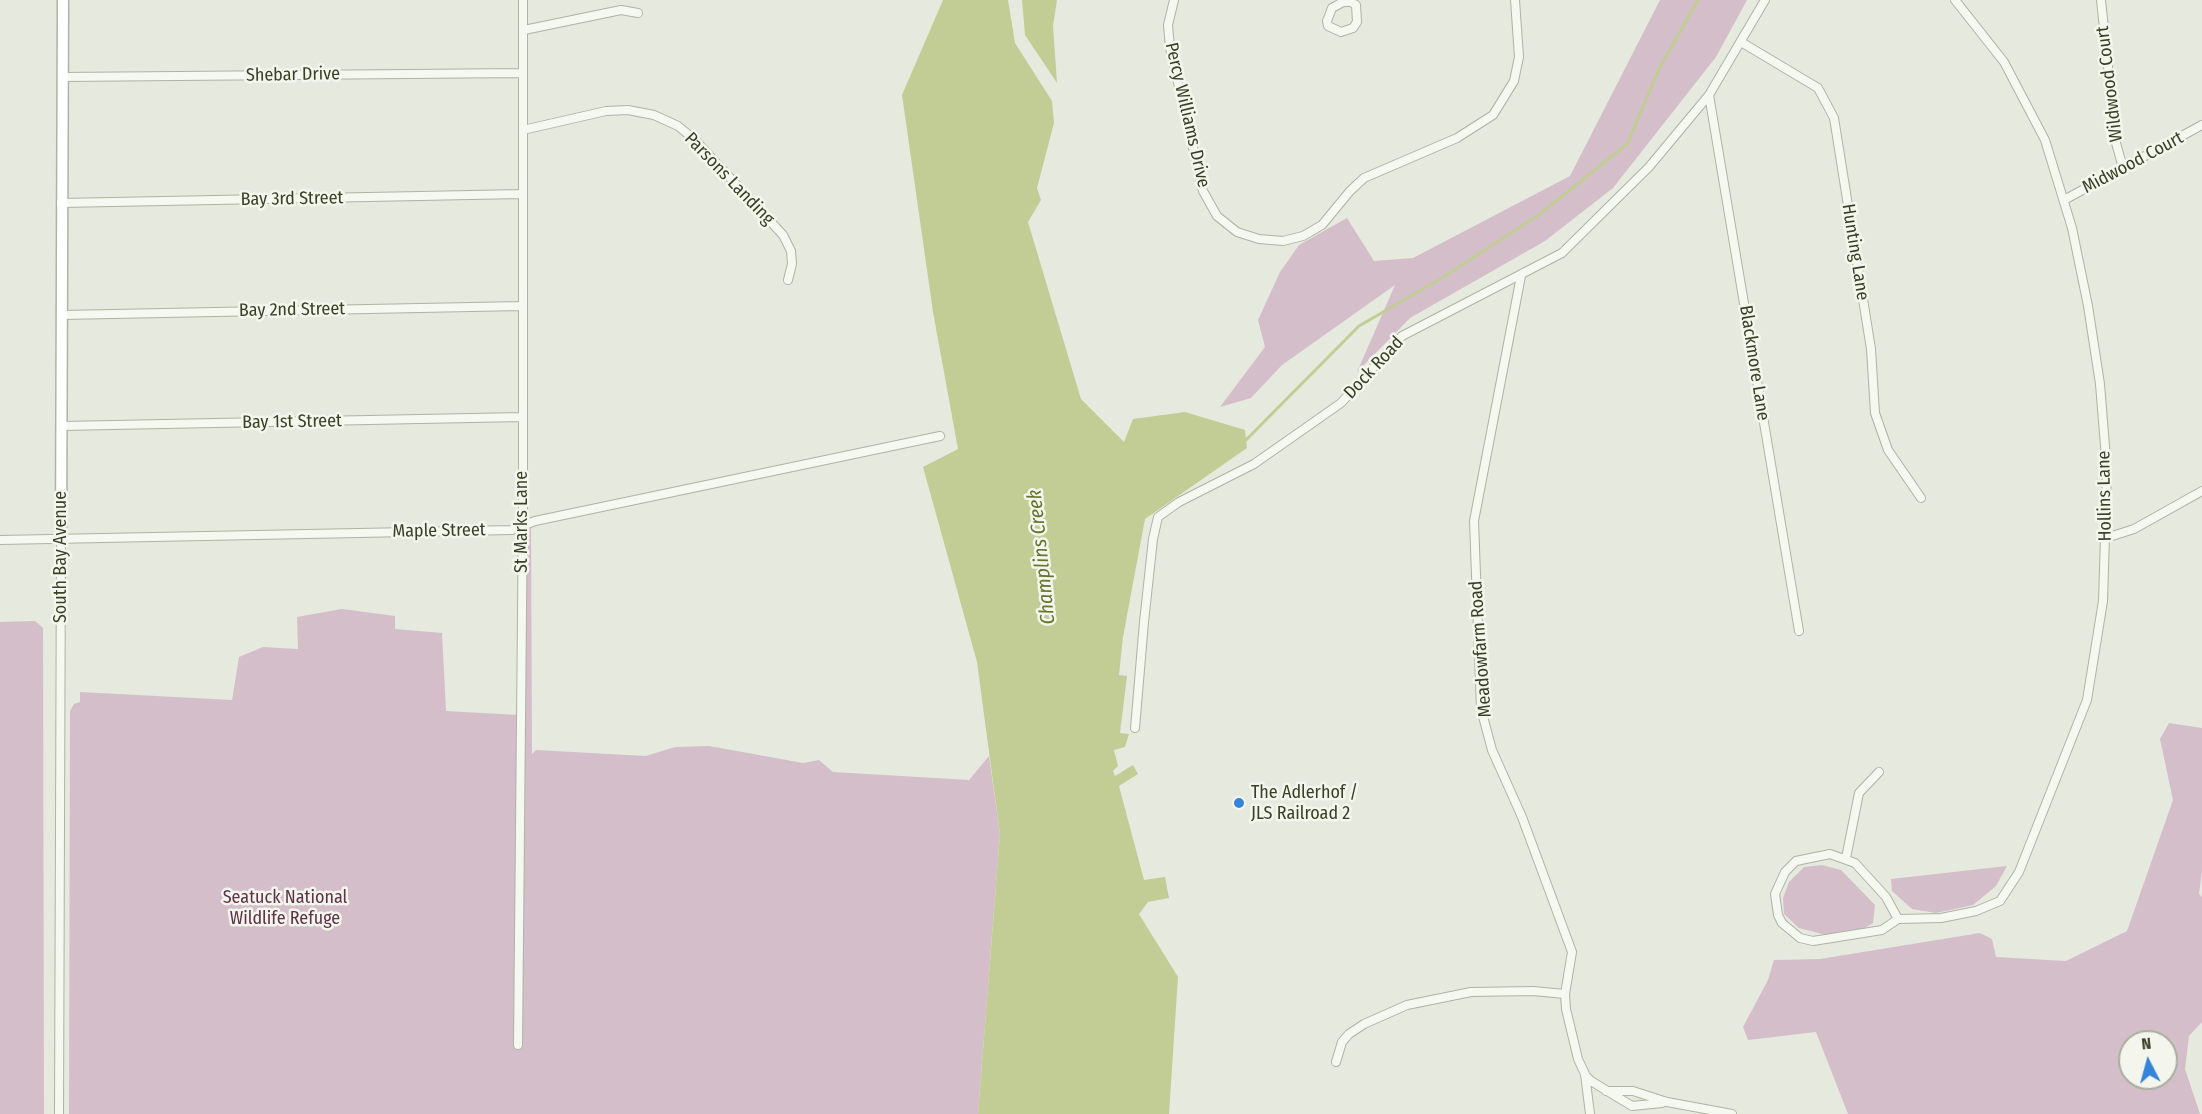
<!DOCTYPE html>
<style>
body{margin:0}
#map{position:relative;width:2202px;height:1114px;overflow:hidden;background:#e6e9de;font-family:"Fira Sans Condensed",sans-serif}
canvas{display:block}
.north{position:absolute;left:2118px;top:1030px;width:60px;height:60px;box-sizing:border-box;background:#f4f6ed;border:2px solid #a9ae9d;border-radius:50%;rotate:354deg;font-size:16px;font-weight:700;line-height:24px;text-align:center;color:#384126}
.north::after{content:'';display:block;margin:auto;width:21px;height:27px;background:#3684da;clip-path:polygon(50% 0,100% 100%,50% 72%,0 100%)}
</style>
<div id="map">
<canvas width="2202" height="1114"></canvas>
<div class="north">N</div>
</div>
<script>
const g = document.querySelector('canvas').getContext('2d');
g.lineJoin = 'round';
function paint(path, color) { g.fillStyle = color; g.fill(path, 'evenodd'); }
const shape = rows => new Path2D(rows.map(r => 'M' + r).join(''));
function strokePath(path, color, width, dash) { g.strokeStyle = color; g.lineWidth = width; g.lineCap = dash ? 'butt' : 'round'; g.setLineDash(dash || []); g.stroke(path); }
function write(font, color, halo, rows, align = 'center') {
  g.font = font + ' "Fira Sans Condensed",sans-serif'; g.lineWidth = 5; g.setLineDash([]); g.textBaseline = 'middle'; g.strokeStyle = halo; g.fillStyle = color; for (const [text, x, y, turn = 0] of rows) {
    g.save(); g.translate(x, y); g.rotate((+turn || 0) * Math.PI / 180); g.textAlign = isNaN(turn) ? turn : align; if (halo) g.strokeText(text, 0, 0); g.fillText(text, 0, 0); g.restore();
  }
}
paint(shape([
 [1660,0,1747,0,1716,57,1613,188,1545,241,1410,318,1357,372,1395,285,1282,365,1251,398,1220,407,1265,347,1258,320,1280,272,1299,245,1347,218,1374,261,1413,258,1570,176],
 [531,522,532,754,536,750,646,756,675,747,709,746,803,763,819,760,833,772,969,780,989,756,1000,834,978,1114,69,1114,70,711,74,704,80,702,80,692,232,700,239,657,263,647,298,649,297,617,342,609,395,616,395,629,442,633,446,711,519,715,521,531],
 [35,621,43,628,44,1114,0,1114,0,622],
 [2169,723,2202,728,2202,871,2199,894,2202,897,2202,1022,2189,1036,2185,1069,2200,1114,1848,1114,1816,1032,1748,1040,1743,1027,1768,980,1774,960,1820,959,1980,933,1992,939,1996,957,2066,961,2127,931,2173,800,2160,739],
 [2130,1042,2166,1042,2166,1078,2130,1078],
 [1822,865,1841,870,1875,905,1873,923,1859,931,1826,935,1799,928,1784,914,1783,898,1789,882,1804,867],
 [2007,866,1996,886,1973,905,1936,913,1912,909,1892,891,1891,879]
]), '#d4beca');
paint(shape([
 [943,0,1008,0,1015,43,1052,101,1054,123,1037,188,1041,200,1028,222,1081,399,1124,442,1133,419,1185,412,1245,430,1247,448,1145,519,1123,637,1119,675,1127,676,1120,733,1129,734,1125,747,1114,750,1118,766,1113,771,1115,776,1133,765,1138,774,1119,786,1144,880,1165,877,1169,898,1148,902,1139,914,1178,977,1169,1114,978,1114,1000,834,977,662,923,467,958,449,933,312,902,95],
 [1022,0,1057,0,1053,26,1057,83,1025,35]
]), '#c2cd95');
strokePath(shape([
 [1244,442,1359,326,1445,276,1540,214,1627,144,1660,67,1698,0]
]), '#c2cd95', 3);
const street = shape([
 [1174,0,1168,25,1170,48,1203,191,1217,216,1237,232,1259,239,1283,241,1303,236,1322,225,1350,191,1364,178,1457,138,1493,115,1514,81,1519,57,1515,0],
 [2101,0,2116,143,2123,168],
 [1343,2,1351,2,1356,5,1357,22,1353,28,1341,32,1328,26,1327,21,1332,8,1343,2],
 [524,30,621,10,638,13],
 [1741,42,1818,88,1834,118,1871,349,1875,413,1888,450,1921,498],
 [63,77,523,73],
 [1709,95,1799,631],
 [523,130,606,111,628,110,654,115,678,126,695,140,783,235,791,251,792,264,788,280],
 [2064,200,2202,125],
 [61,203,522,194],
 [1521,276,1474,521,1481,709,1492,750,1522,817,1572,952,1565,994,1566,1009,1578,1059,1585,1074,1590,1114],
 [62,315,522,306],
 [62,426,522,417],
 [2106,538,2134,529,2202,491],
 [0,540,512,530,535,521,940,436],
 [1135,728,1144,622,1153,539,1158,517,1179,502,1254,464,1341,403,1402,336,1562,253,1649,167,1709,95,1765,0],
 [1846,858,1859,793,1879,772],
 [1898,919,1886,897,1855,863,1830,854,1796,861,1785,872,1775,894,1778,915,1782,923,1800,938,1813,941,1882,930,1898,919,1941,918,1976,911,2000,901,2019,872,2087,700,2103,601,2107,471,2100,384,2088,306,2072,228,2045,140,2004,62,1955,0],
 [518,1045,523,504,523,0],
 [1336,1062,1342,1042,1349,1034,1364,1024,1407,1005,1471,992,1533,991,1565,994],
 [1585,1075,1591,1081,1632,1106,1662,1103],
 [1606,1091,1633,1091,1667,1102,1732,1114],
 [59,1114,61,538]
]);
const secondary = shape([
 [61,538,63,0]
]);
strokePath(street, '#aeb3a3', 10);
strokePath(secondary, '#aeb3a3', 13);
strokePath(street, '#f5f7f1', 8);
strokePath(secondary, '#fff', 10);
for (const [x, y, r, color] of [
 [1239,803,6,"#3684da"]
]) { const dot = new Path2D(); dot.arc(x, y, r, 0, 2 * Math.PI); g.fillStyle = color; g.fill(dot); strokePath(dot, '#f4f6ed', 2); }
write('18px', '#384126', '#f4f6ed', [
 ["Shebar Drive",293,75,-1],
 ["Wildwood Court",2110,84,-97],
 ["Percy Williams Drive",1187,115,77],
 ["Midwood Court",2133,163,-28],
 ["Parsons Landing",729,179,46],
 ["Bay 3rd Street",292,199,-1],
 ["Hunting Lane",1855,252,81],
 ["Bay 2nd Street",292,310,-1],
 ["Blackmore Lane",1754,363,81],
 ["Dock Road",1374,368,-47],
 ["Bay 1st Street",292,422,-1],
 ["Hollins Lane",2105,496,-91],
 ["St Marks Lane",522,522,-90],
 ["Maple Street",439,531,-1],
 ["South Bay Avenue",61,557,-90],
 ["Meadowfarm Road",1481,649,-94]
]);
write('18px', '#384126', '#f4f6ed', [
 ["The Adlerhof /",1251,793],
 ["JLS Railroad 2",1251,814]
], 'left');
write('18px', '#5e3248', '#f4f6ed', [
 ["Seatuck National",285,898],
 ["Wildlife Refuge",285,919]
]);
write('italic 20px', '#63742b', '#f4f6ed', [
 ["Champlins Creek",1042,557,-96]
]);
</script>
